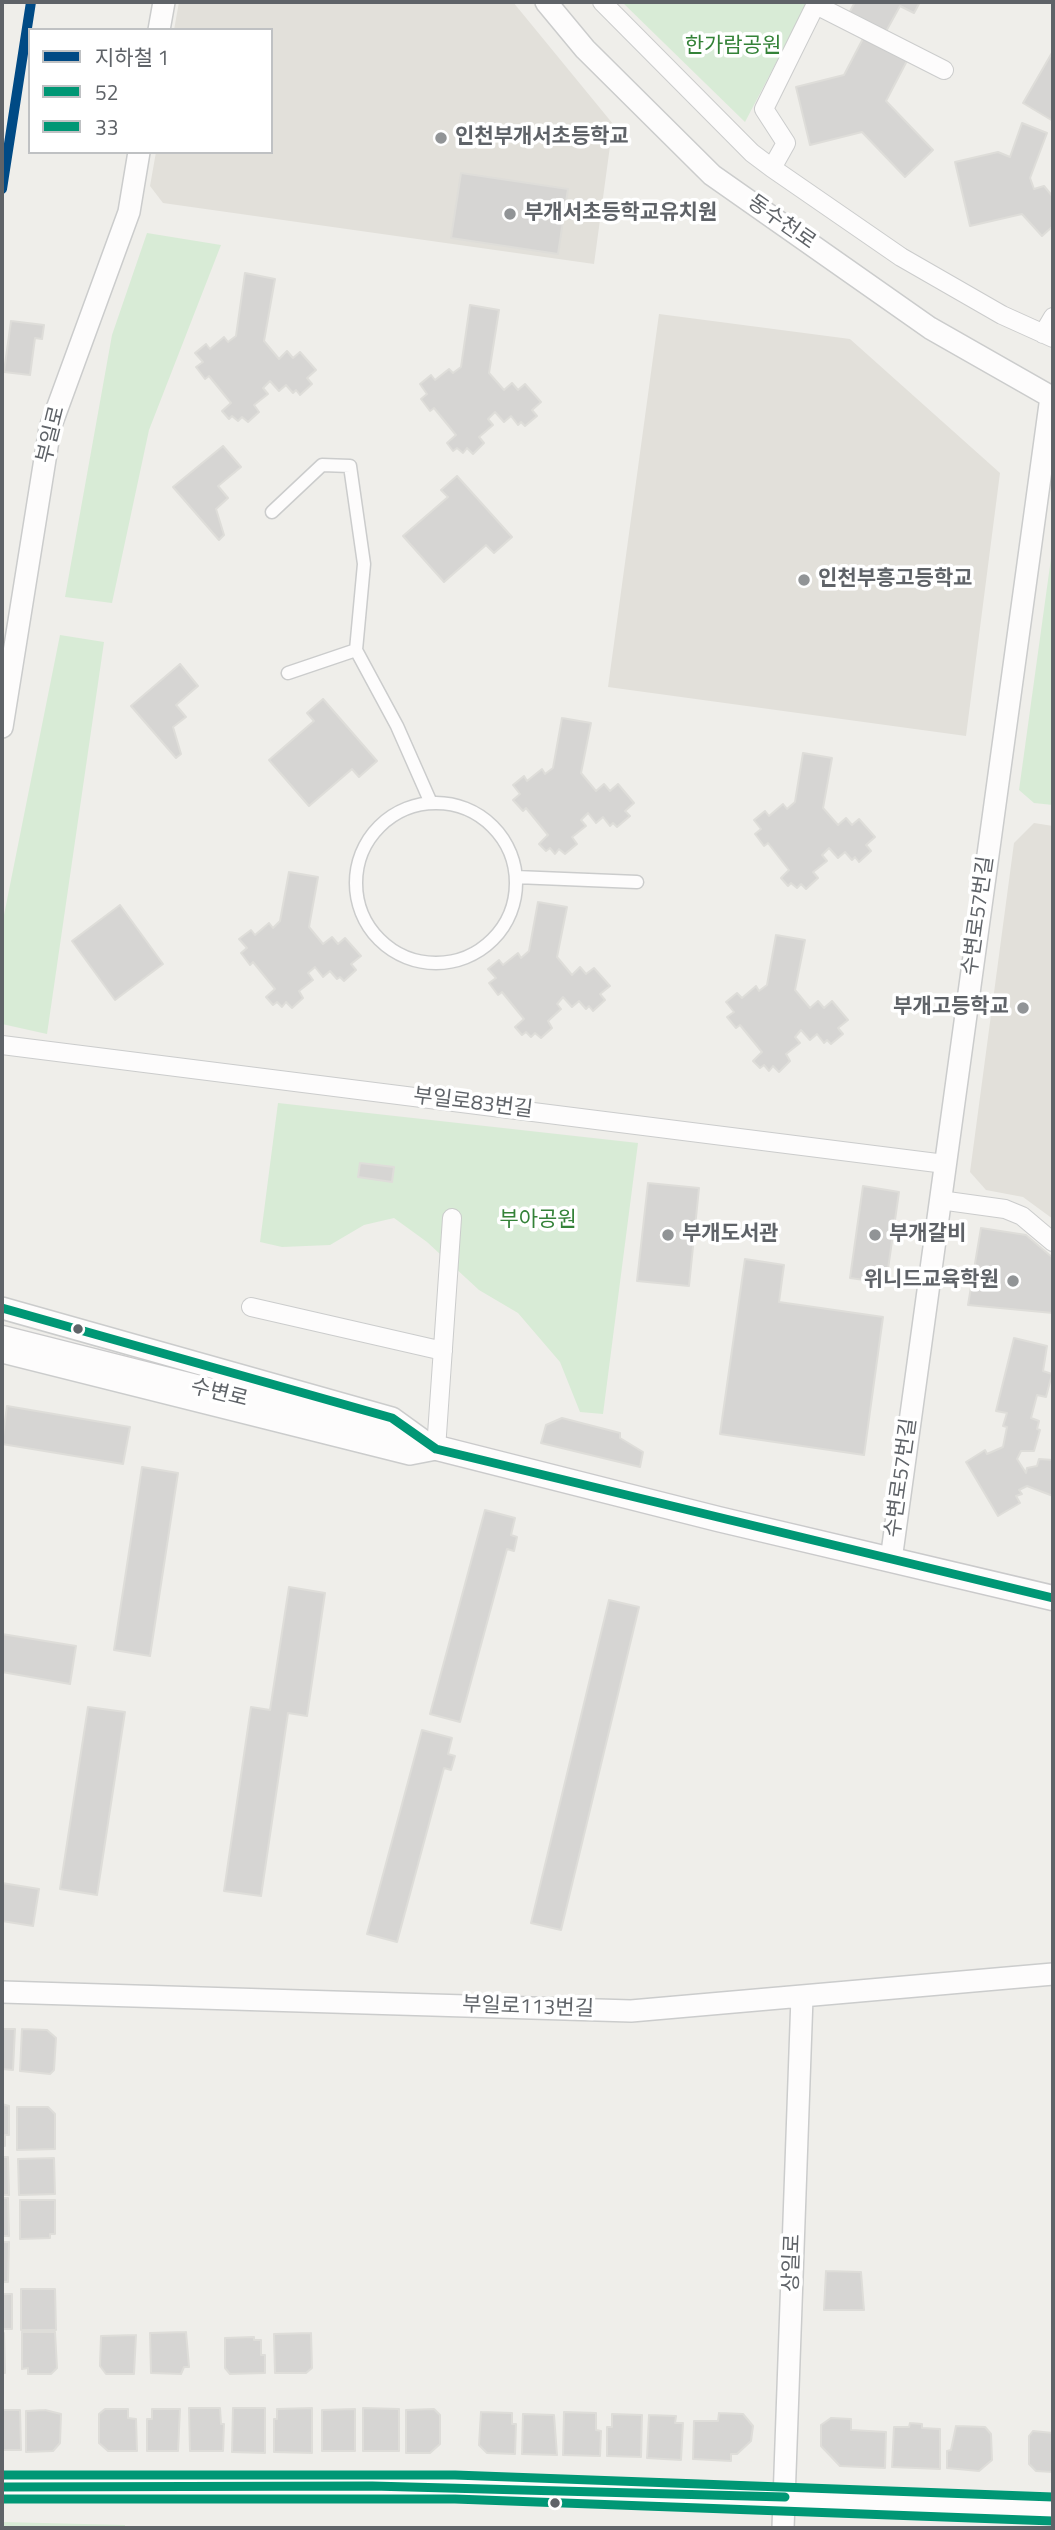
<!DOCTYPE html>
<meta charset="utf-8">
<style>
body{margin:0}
#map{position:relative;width:1055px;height:2530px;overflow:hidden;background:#efeeea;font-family:"Titillium Web","Noto Sans KR",sans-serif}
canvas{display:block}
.frame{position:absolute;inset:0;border:4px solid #5f6368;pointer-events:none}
.legend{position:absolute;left:28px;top:28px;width:245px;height:126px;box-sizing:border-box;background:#fff;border:2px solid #bfc1c3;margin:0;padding:9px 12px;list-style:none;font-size:21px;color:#5f6368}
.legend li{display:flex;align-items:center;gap:14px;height:35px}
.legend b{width:35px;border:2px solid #bfc1c3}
</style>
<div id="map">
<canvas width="1055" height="2530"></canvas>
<div class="frame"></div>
<ul class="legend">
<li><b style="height:9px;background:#004a85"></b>지하철 1</li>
<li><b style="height:9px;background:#009775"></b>52</li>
<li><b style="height:9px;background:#009775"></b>33</li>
</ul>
</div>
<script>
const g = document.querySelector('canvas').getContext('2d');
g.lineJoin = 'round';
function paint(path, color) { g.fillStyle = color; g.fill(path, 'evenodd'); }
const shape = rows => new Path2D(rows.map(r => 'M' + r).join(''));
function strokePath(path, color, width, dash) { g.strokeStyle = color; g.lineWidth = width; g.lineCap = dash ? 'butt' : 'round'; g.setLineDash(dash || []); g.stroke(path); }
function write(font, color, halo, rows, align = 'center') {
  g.font = font + ' "Titillium Web","Noto Sans KR",sans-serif'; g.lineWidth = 7; g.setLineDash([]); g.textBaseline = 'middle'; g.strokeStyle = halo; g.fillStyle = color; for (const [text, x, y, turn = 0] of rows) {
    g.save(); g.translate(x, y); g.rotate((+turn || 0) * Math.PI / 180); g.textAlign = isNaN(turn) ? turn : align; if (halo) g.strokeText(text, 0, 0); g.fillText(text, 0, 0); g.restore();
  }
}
paint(shape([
 [179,2,513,2,613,124,594,264,163,203,150,186,156,152,271,152,271,30,174,30],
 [659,314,850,339,1000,473,966,736,608,687],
 [1034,823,1053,826,1053,1219,1023,1197,986,1190,970,1172,1014,843]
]), '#e2e0da');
paint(shape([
 [622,2,808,2,745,122],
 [147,233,221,245,149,430,112,603,65,597,112,335],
 [1053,544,1053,805,1034,803,1019,790],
 [60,635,104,642,47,1034,2,1024,2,925],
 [278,1103,638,1143,603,1414,580,1412,560,1362,518,1313,479,1290,427,1242,394,1218,364,1225,330,1245,282,1247,260,1242],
 [2,2522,125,2525,125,2528,2,2528]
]), '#d8ebd6');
const building = shape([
 [855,2,920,2,914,13,900,6,884,35,848,15,855,2],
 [867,31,910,55,886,101,933,150,905,177,862,132,810,145,796,87,844,75,867,31],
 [1053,51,1053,121,1023,103,1053,51],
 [1022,123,1047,133,1030,178,1034,189,1044,186,1053,197,1053,226,1042,236,1022,214,970,226,955,162,998,152,1010,157,1022,123],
 [461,173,568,189,558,254,451,238,461,173],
 [245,273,275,279,264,341,279,359,287,351,293,358,300,352,316,370,307,378,312,384,300,395,296,390,293,393,286,385,279,391,270,381,263,388,268,394,254,405,259,412,248,422,242,417,238,421,232,416,229,419,222,411,231,403,209,376,205,379,196,367,203,362,195,353,206,344,210,349,224,337,228,342,236,336,245,273],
 [470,305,499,310,489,373,504,390,512,383,518,390,525,384,541,402,532,410,537,416,525,426,521,422,518,425,511,416,504,422,495,412,488,419,493,425,479,437,484,443,473,454,467,448,463,453,457,448,453,451,447,443,456,435,434,408,430,411,421,399,427,394,420,384,431,375,435,380,449,369,453,373,461,367,470,305],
 [11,321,44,325,42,339,35,338,30,375,4,372,11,321],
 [223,446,241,467,218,486,228,498,216,509,224,535,219,540,173,487,223,446],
 [457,476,512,537,494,553,486,545,444,582,403,536,448,497,441,490,457,476],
 [180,664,198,686,176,705,186,717,173,727,181,754,176,758,131,706,180,664],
 [323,699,377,761,359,777,352,769,309,806,269,760,314,721,307,713,323,699],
 [562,718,591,723,581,773,596,791,604,784,610,791,618,784,634,803,625,811,630,816,617,827,613,823,610,826,603,817,596,823,588,813,581,820,586,826,572,837,577,844,565,854,559,849,555,854,550,848,546,851,539,844,548,835,526,808,523,811,513,800,520,794,513,785,524,776,527,781,542,769,545,774,553,768,562,718],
 [803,753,832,758,823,808,838,825,846,818,852,825,859,819,875,837,866,845,871,851,859,862,855,857,852,860,845,852,838,858,829,848,822,855,827,861,813,872,818,878,806,889,801,884,797,888,791,883,788,886,781,878,789,870,768,843,764,846,755,834,761,829,754,820,765,811,769,816,783,804,787,809,795,802,803,753],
 [289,872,318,877,309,927,323,944,332,937,338,944,345,938,361,956,351,964,356,970,344,981,340,977,337,979,330,971,323,977,315,967,308,973,313,980,299,991,303,998,292,1008,286,1002,282,1007,277,1002,273,1005,266,997,275,989,253,962,250,965,241,953,247,948,239,939,251,930,255,935,269,923,273,928,280,921,289,872],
 [538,902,567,907,557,957,572,975,580,967,586,974,594,968,610,986,600,994,605,1000,593,1011,589,1006,586,1009,579,1001,572,1007,563,997,557,1004,561,1009,548,1021,552,1028,541,1038,535,1033,531,1037,526,1032,522,1035,515,1027,524,1019,502,992,498,995,489,983,496,978,488,969,499,960,503,965,518,953,521,958,529,951,538,902],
 [120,905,163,964,115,1000,72,941,120,905],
 [776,935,805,940,795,990,810,1008,818,1001,824,1008,832,1001,848,1020,838,1028,843,1034,831,1044,827,1040,824,1043,817,1034,810,1040,801,1030,795,1037,800,1043,786,1054,790,1061,779,1072,773,1066,769,1071,764,1065,760,1068,753,1061,762,1052,740,1025,736,1028,727,1017,734,1012,726,1002,737,993,742,998,756,986,759,991,767,985,776,935],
 [360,1163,394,1167,392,1182,358,1177,360,1163],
 [648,1183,699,1188,689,1286,637,1281,648,1183],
 [863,1186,899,1192,886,1283,850,1278,863,1186],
 [981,1228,1026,1235,1053,1258,1053,1313,968,1305,981,1228],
 [745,1259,784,1265,779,1302,883,1317,864,1455,720,1434,745,1259],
 [1014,1338,1047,1346,1043,1371,1052,1374,1046,1397,1037,1395,1031,1418,1039,1421,1037,1429,1040,1430,1034,1451,1021,1451,1017,1459,1026,1473,1027,1468,1037,1466,1039,1459,1053,1460,1053,1496,1027,1486,1019,1490,1022,1494,1016,1496,1020,1503,998,1516,966,1462,985,1450,987,1454,1003,1447,1007,1427,1003,1426,1007,1413,996,1411,1014,1338],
 [7,1406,130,1427,123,1464,2,1444,7,1406],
 [562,1418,620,1433,620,1438,643,1452,640,1467,541,1443,546,1425,562,1418],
 [142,1467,178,1473,150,1656,114,1650,142,1467],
 [485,1510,515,1518,511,1535,517,1537,514,1551,507,1549,460,1722,430,1714,485,1510],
 [289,1587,325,1593,307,1716,288,1713,261,1896,224,1891,251,1707,270,1710,289,1587],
 [609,1600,639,1607,561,1930,531,1923,609,1600],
 [2,1634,76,1646,70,1684,2,1672,2,1634],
 [88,1707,125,1712,97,1895,60,1889,88,1707],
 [422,1730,452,1738,448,1754,455,1756,451,1770,444,1768,397,1942,367,1934,422,1730],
 [2,1883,39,1889,33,1926,2,1921,2,1883],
 [2,2029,15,2029,13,2070,2,2069,2,2029],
 [22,2029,47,2030,56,2038,54,2070,50,2074,20,2071,22,2029],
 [2,2104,9,2106,9,2135,5,2135,5,2146,2,2146,2,2104],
 [17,2107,48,2107,55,2114,55,2149,17,2150,17,2107],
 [2,2157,8,2157,9,2195,2,2195,2,2157],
 [54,2158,55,2194,19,2195,18,2159,54,2158],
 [2,2198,8,2198,9,2236,2,2236,2,2198],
 [20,2200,55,2200,55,2234,50,2234,50,2238,20,2239,20,2200],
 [2,2242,9,2242,8,2282,2,2282,2,2242],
 [826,2271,861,2272,864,2310,824,2310,826,2271],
 [21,2289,55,2289,56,2330,21,2330,21,2289],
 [2,2294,12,2294,12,2329,2,2329,2,2294],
 [22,2332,55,2332,57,2368,51,2374,28,2374,28,2368,22,2369,22,2332],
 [186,2332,189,2367,184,2367,181,2374,151,2373,150,2333,186,2332],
 [2,2333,4,2333,5,2373,2,2373,2,2333],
 [311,2333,312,2368,306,2373,275,2373,274,2334,311,2333],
 [136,2335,134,2374,106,2374,100,2366,101,2336,136,2335],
 [254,2337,254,2340,261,2340,261,2355,265,2355,265,2373,230,2374,225,2368,225,2338,254,2337],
 [189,2408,220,2408,221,2424,224,2424,223,2451,190,2451,189,2408],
 [233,2408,265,2408,265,2453,232,2452,233,2408],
 [312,2408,312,2453,274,2452,274,2419,277,2419,277,2409,312,2408],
 [363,2408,399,2409,399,2451,363,2451,363,2408],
 [105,2409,128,2409,128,2418,136,2419,137,2451,108,2451,99,2443,99,2414,105,2409],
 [152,2409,180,2409,178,2451,147,2451,147,2419,152,2419,152,2409],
 [355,2409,355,2451,322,2451,322,2410,355,2409],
 [434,2409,440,2415,440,2444,430,2453,406,2453,406,2410,434,2409],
 [2,2410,20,2410,21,2450,2,2450,2,2410],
 [45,2410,61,2414,60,2443,53,2451,26,2452,26,2411,45,2410],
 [481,2412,512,2413,512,2424,516,2424,515,2454,487,2453,479,2445,481,2412],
 [564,2412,596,2413,596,2430,601,2431,600,2456,563,2455,564,2412],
 [719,2413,743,2414,753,2426,751,2441,737,2454,731,2454,731,2461,693,2459,694,2421,718,2421,719,2413],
 [523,2414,554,2415,557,2455,522,2454,523,2414],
 [612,2414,642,2415,641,2457,607,2456,607,2427,612,2427,612,2414],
 [649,2415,676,2416,675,2423,683,2423,681,2460,647,2458,649,2415],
 [831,2418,851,2419,851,2430,886,2432,885,2468,840,2466,821,2446,821,2425,831,2418],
 [910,2423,922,2424,922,2428,940,2429,940,2469,892,2467,894,2427,909,2427,910,2423],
 [956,2426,985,2427,991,2434,992,2460,979,2471,947,2468,947,2451,951,2450,956,2426],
 [1033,2431,1053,2433,1053,2472,1036,2471,1029,2464,1029,2436,1033,2431]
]);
paint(building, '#d6d5d3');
strokePath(building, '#deddd9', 2);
const pedestrian = shape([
 [272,512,322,465,350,466,364,564,356,650,397,726,431,803],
 [288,673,356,650],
 '356 883a80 80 0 1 1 160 0a80 80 0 1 1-160 0Z',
 [516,877,637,882]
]);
const minor = shape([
 [602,2,752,153,772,168,901,257,1002,315,1053,338],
 [816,5,944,70],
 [772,168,786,143,764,109,817,2],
 [1043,334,1053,317],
 [2,1045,945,1164],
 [940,1200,1005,1209,1022,1216,1053,1242],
 [251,1307,443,1351],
 [436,1449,452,1218],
 [2,2487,455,2487,1053,2509]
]);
const tertiary = shape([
 [546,2,585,49,712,175,930,328,1053,398],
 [159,30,164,2],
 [2,727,50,428,129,212,139,152],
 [2,1308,392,1418,428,1444],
 [2,1352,410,1454,436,1449],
 [891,1560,1051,397],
 [2,1992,631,2011,1053,1974],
 [783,2528,802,1997]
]);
const secondary = shape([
 [2,1338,718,1519,1053,1598]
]);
strokePath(pedestrian, '#cbcccc', 15);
strokePath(minor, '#cbcccc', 20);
strokePath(tertiary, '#cbcccc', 24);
strokePath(secondary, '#cacacb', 27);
strokePath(pedestrian, '#fdfcfc', 12);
strokePath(minor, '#fdfcfc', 18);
strokePath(tertiary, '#fdfcfc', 21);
strokePath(secondary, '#fdfcfc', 24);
strokePath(shape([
 [2,1308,392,1418,436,1449,1053,1598],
 [2,2487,372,2486,785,2497]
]), '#009775', 9);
strokePath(shape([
 [2,2499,455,2499,1053,2521]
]), '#009775', 9);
strokePath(shape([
 [2,2475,455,2475,1053,2497]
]), '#009775', 9);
strokePath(shape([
 [2,189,31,2]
]), '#004a85', 10);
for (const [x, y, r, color] of [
 [441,138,7,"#919496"],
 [510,214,7,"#919496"],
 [804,580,7,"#919496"],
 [1023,1008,7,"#919496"],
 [668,1235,7,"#919496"],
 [875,1235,7,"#919496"],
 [1013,1281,7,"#919496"],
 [78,1329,6,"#5f6368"],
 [555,2503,6,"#5f6368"]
]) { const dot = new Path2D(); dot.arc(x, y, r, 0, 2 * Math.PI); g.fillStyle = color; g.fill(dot); strokePath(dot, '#fff', 2.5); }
write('21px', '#348238', '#fff', [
 ["한가람공원",733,47],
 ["부아공원",538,1221]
]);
write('bold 21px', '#5f6368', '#fff', [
 ["인천부개서초등학교",455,138],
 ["부개서초등학교유치원",524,214],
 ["인천부흥고등학교",818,580],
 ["부개고등학교",1009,1008,"right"],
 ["부개도서관",682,1235],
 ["부개갈비",889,1235],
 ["위니드교육학원",999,1281,"right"]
], 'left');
write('21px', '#5f6368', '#fff', [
 ["동수천로",781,223,35],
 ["부일로",52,435,-76],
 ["수변로57번길",979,916,-82],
 ["부일로83번길",473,1104,7],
 ["수변로",219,1394,14],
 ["수변로57번길",902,1478,-82],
 ["부일로113번길",528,2008,2],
 ["상일로",793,2263,-88]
]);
</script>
